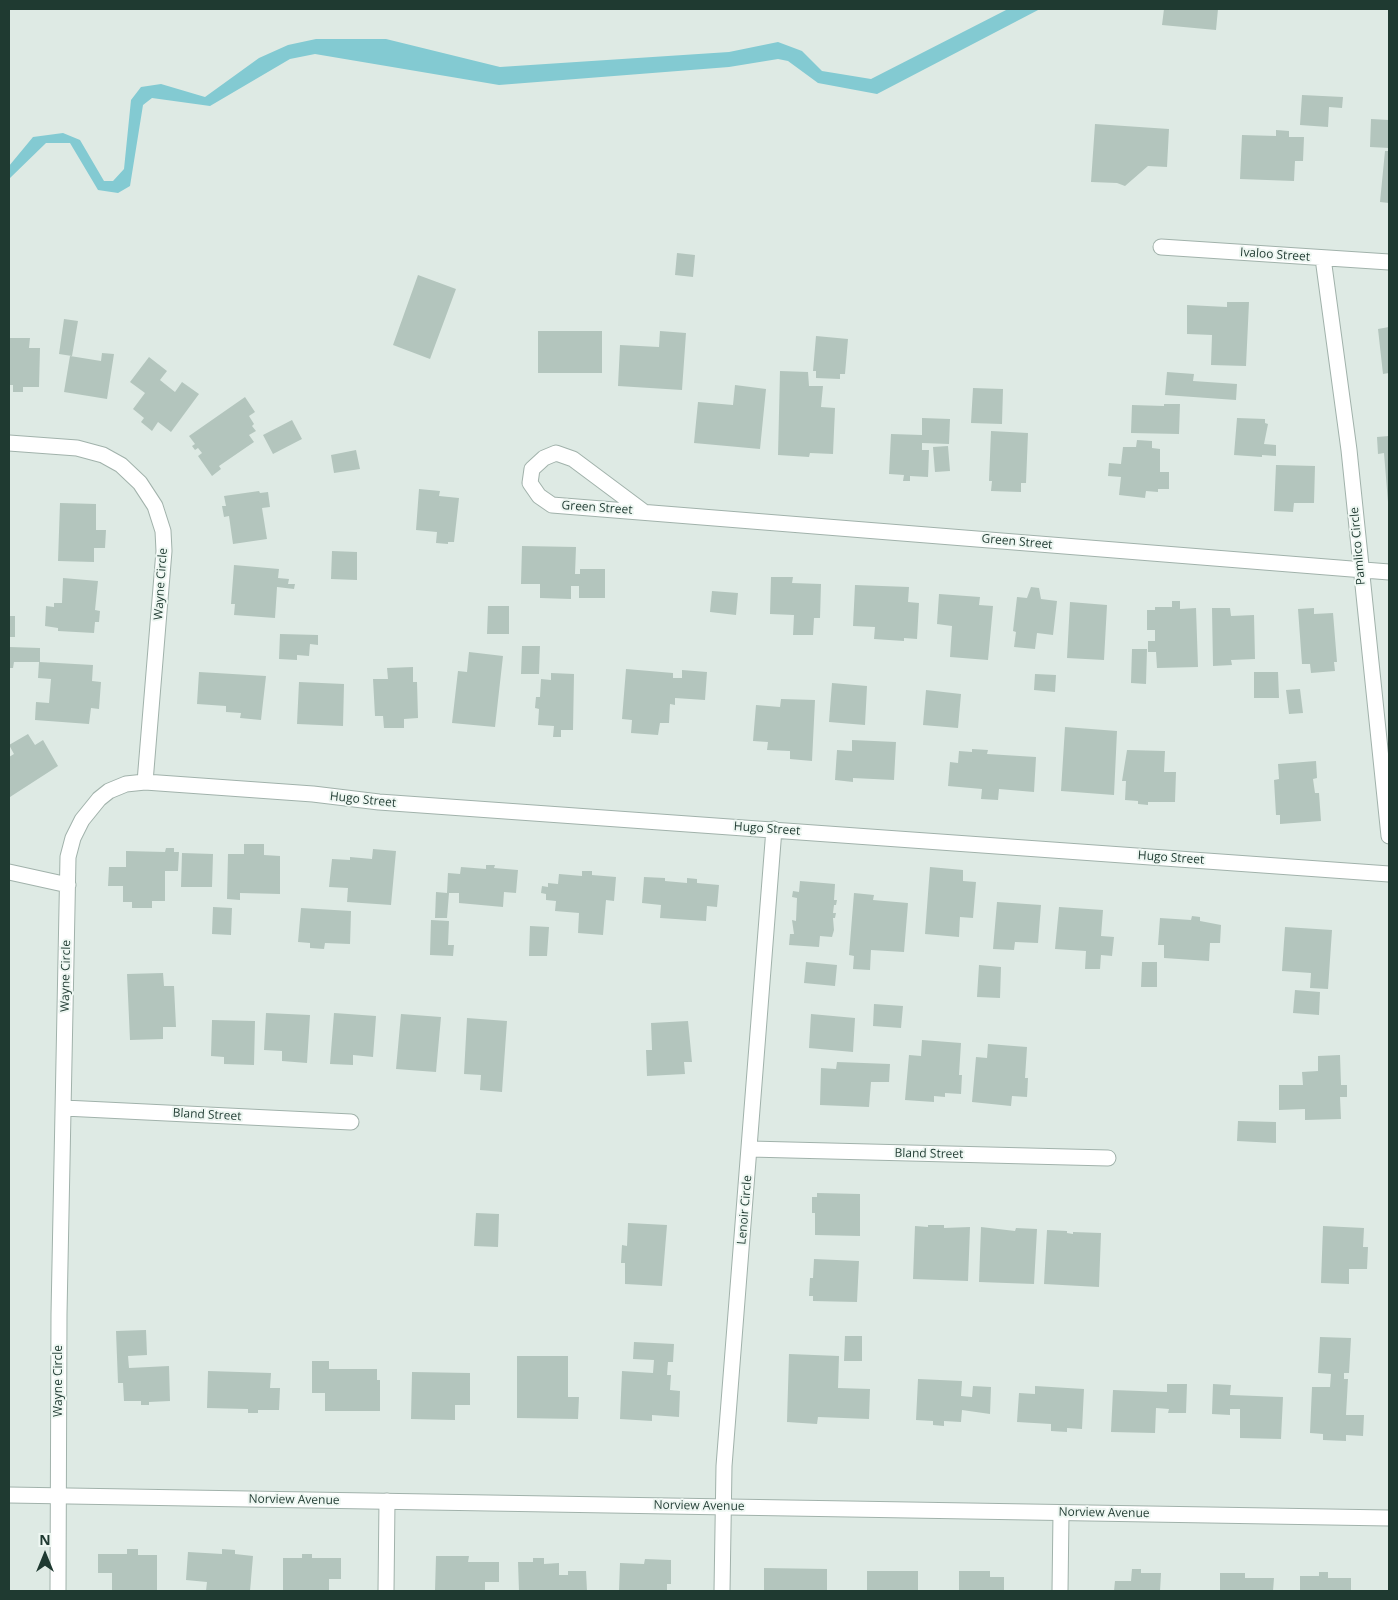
<!DOCTYPE html>
<style>
body{margin:0}
#map{position:relative;width:1398px;height:1600px;overflow:hidden;background:#deeae4;font-family:"Open Sans",sans-serif}
canvas{display:block}
.frame{position:absolute;inset:0;border:10px solid #1f3a31;pointer-events:none}
.north{position:absolute;left:20px;top:1530px;width:50px;height:50px;-webkit-text-stroke:4px #eef7f2;paint-order:stroke;rotate:0deg;font-size:14px;font-weight:700;line-height:20px;text-align:center;color:#1f3a31}
.north::after{content:'';display:block;margin:auto;width:18px;height:22px;background:#1f3a31;clip-path:polygon(50% 0,100% 100%,50% 72%,0 100%)}
</style>
<div id="map">
<canvas width="1398" height="1600"></canvas>
<div class="frame"></div>
<div class="north">N</div>
</div>
<script>
const g = document.querySelector('canvas').getContext('2d');
g.lineJoin = 'round';
function paint(path, color) { g.fillStyle = color; g.fill(path, 'evenodd'); }
const shape = rows => new Path2D(rows.map(r => 'M' + r).join(''));
function strokePath(path, color, width, dash) { g.strokeStyle = color; g.lineWidth = width; g.lineCap = dash ? 'butt' : 'round'; g.setLineDash(dash || []); g.stroke(path); }
function write(font, color, halo, rows, align = 'center') {
  g.font = font + ' "Open Sans",sans-serif'; g.lineWidth = 4; g.setLineDash([]); g.textBaseline = 'middle'; g.strokeStyle = halo; g.fillStyle = color; for (const [text, x, y, turn = 0] of rows) {
    g.save(); g.translate(x, y); g.rotate((+turn || 0) * Math.PI / 180); g.textAlign = isNaN(turn) ? turn : align; if (halo) g.strokeText(text, 0, 0); g.fillText(text, 0, 0); g.restore();
  }
}
paint(shape([
 [1008,9,1040,9,877,94,818,83,788,61,778,59,729,67,499,85,315,54,290,59,210,106,152,98,143,105,130,186,118,193,98,190,70,143,46,143,9,179,9,166,33,137,63,133,80,140,104,181,113,181,124,169,131,100,141,87,161,84,205,97,259,58,288,45,316,39,386,39,500,67,729,52,778,42,802,51,822,71,871,79]
]), '#83cad2');
paint(shape([
 [1164,9,1218,9,1216,30,1162,25],
 [1302,95,1343,97,1342,108,1329,107,1328,127,1300,125],
 [1371,119,1389,120,1389,148,1370,147],
 [1095,124,1169,129,1167,167,1148,166,1125,186,1117,183,1091,182],
 [1276,130,1289,131,1289,137,1304,137,1303,161,1295,161,1294,181,1240,179,1242,135,1276,136],
 [1385,151,1389,151,1389,203,1380,202],
 [677,253,695,255,693,277,675,275],
 [418,275,456,289,430,359,393,345],
 [1227,302,1249,302,1246,366,1211,365,1212,335,1187,334,1187,305,1227,307],
 [64,319,78,321,72,356,59,354],
 [1389,327,1389,373,1383,374,1378,329],
 [538,331,602,331,602,373,538,373],
 [660,331,686,333,682,390,618,386,620,345,659,347],
 [816,336,848,339,845,374,840,374,840,379,816,378,816,371,813,371],
 [9,338,30,338,29,348,40,348,39,387,23,387,23,392,13,392,13,385,9,385],
 [102,353,114,354,107,399,64,392,70,356,101,361],
 [149,357,167,371,160,380,175,392,182,382,199,394,171,432,158,422,152,431,141,422,144,418,133,409,145,393,130,382],
 [780,371,808,372,809,386,823,386,821,407,835,408,833,454,810,453,809,457,778,455],
 [1167,372,1194,374,1193,381,1237,384,1236,400,1165,395],
 [735,385,766,389,760,449,694,443,698,402,733,405],
 [973,388,1003,389,1002,424,971,423],
 [245,397,255,412,249,416,254,424,252,426,256,431,249,435,254,442,219,466,221,469,212,476,198,456,202,453,198,448,195,450,192,446,195,444,189,436],
 [1164,404,1180,404,1179,434,1131,433,1132,405,1164,406],
 [922,418,950,419,949,444,922,443,922,450,929,450,928,477,910,476,910,481,903,481,904,475,889,474,891,434,922,435],
 [1237,418,1265,419,1265,423,1268,424,1264,444,1276,445,1276,456,1262,455,1262,457,1234,455],
 [292,420,302,439,273,454,263,435],
 [991,431,1028,433,1026,483,1021,483,1021,492,991,491,992,481,989,481],
 [1389,436,1389,502,1388,502,1384,453,1378,454,1377,437],
 [1137,440,1152,441,1152,448,1160,449,1160,472,1169,472,1169,489,1158,489,1158,492,1146,491,1145,498,1119,495,1121,477,1108,476,1109,463,1121,464,1123,447,1136,447],
 [948,446,950,471,935,472,933,447],
 [356,450,360,469,334,473,331,455],
 [1276,465,1315,466,1314,503,1294,503,1293,512,1274,511],
 [419,489,440,491,439,496,459,498,454,542,448,542,448,544,436,543,437,532,416,530],
 [259,491,260,493,268,492,270,507,262,508,267,539,233,544,229,516,224,517,222,506,226,506,224,496],
 [60,503,96,504,96,530,106,530,105,548,94,548,94,562,58,561],
 [522,546,576,547,575,574,580,574,580,569,605,569,605,598,579,598,579,586,571,586,571,599,540,598,540,584,521,584],
 [332,551,357,552,357,580,331,579],
 [234,565,279,569,278,578,289,579,288,584,295,584,294,589,277,587,275,618,234,615,235,604,231,604],
 [771,577,793,577,792,583,821,584,820,618,814,618,813,635,793,635,794,615,770,614],
 [63,578,98,581,95,610,100,611,99,622,95,622,94,633,58,631,58,628,45,626,46,606,54,607,54,603,62,603],
 [855,585,909,587,908,602,919,603,917,639,904,638,904,641,874,639,875,627,853,626],
 [1031,587,1039,588,1041,599,1057,601,1053,635,1037,633,1035,649,1014,647,1016,632,1013,631,1017,597,1027,598],
 [712,591,738,593,736,615,710,612],
 [939,594,980,597,979,605,993,606,988,660,950,657,952,626,937,624],
 [1172,601,1180,601,1180,609,1196,608,1198,667,1157,668,1156,652,1148,652,1148,641,1155,641,1155,630,1147,630,1147,610,1155,610,1155,607,1172,607],
 [1070,602,1107,605,1104,660,1067,658],
 [488,606,509,606,509,634,487,634],
 [1212,608,1230,608,1231,616,1254,615,1255,659,1231,660,1232,665,1213,666],
 [1314,608,1314,614,1333,613,1337,662,1334,662,1335,671,1311,673,1310,664,1302,664,1298,609],
 [9,616,15,616,15,637,9,637],
 [280,634,318,635,318,645,310,644,309,656,297,655,297,660,279,659],
 [522,646,540,646,539,674,521,674],
 [9,647,40,648,40,662,14,662,13,668,9,668],
 [1132,649,1147,649,1146,684,1131,683],
 [469,652,503,656,495,727,452,723,458,671,467,672],
 [39,662,93,665,92,681,101,682,99,709,91,708,89,724,35,720,36,702,49,703,51,679,38,678],
 [413,667,413,682,417,682,418,718,404,719,404,728,384,728,383,716,375,716,373,679,388,679,387,668],
 [626,669,673,673,673,678,682,678,682,670,707,672,705,700,675,698,675,705,670,704,669,723,660,723,658,735,631,733,632,720,622,719],
 [199,672,266,676,261,720,240,718,241,713,226,712,226,706,197,704],
 [1254,672,1278,672,1279,698,1254,698],
 [551,673,574,674,573,730,561,730,561,737,553,737,554,726,538,725,539,709,535,708,536,697,540,697,541,679,551,680],
 [1035,674,1056,675,1055,692,1034,690],
 [299,682,344,684,343,726,297,724],
 [832,683,867,686,865,725,829,722],
 [1300,689,1303,713,1289,714,1286,690],
 [926,690,961,694,958,728,923,725],
 [781,699,815,700,812,761,790,759,790,751,767,750,768,742,753,741,756,705,780,707],
 [1065,727,1117,731,1114,795,1061,791],
 [28,734,35,745,43,740,58,766,10,797,9,757,14,754,9,745],
 [852,740,896,742,894,780,853,778,853,782,835,780,837,750,852,751],
 [972,749,988,750,987,754,1036,757,1034,792,999,789,998,800,981,799,982,789,948,786,950,762,958,763,959,751,972,752],
 [1127,750,1165,751,1164,772,1176,772,1175,802,1148,802,1148,805,1138,804,1138,801,1125,800,1126,781,1122,781],
 [1316,761,1317,778,1313,779,1315,793,1319,793,1321,821,1280,824,1280,815,1276,815,1274,780,1279,779,1278,764],
 [244,844,264,844,264,855,280,856,280,894,240,893,240,900,227,899,228,854,244,854],
 [166,848,174,848,174,852,179,852,178,871,165,871,165,901,152,901,152,908,132,908,132,902,123,902,123,886,108,886,109,867,126,867,126,851,165,852],
 [373,849,396,851,391,905,347,902,348,888,329,887,332,859,350,860,350,857,372,859],
 [182,853,213,854,212,887,181,887],
 [486,865,495,865,494,868,518,870,516,893,504,892,503,907,459,903,459,893,449,893,447,918,435,918,436,892,447,893,448,873,460,874,461,867,486,869],
 [930,867,963,870,963,881,976,882,973,918,960,917,959,937,925,934],
 [582,871,592,871,592,875,616,877,614,901,606,900,603,935,578,933,579,913,555,911,556,901,546,900,546,894,541,893,542,886,548,887,548,883,558,884,559,874,582,876],
 [644,877,665,878,665,881,687,883,687,878,697,879,697,883,719,885,717,907,707,906,706,921,660,918,661,905,642,903],
 [800,881,835,884,834,900,837,900,836,905,834,905,833,913,836,913,835,918,833,918,834,930,832,937,820,936,819,947,789,945,790,934,794,934,792,920,796,921,797,898,792,897,793,891,799,892],
 [854,893,874,895,873,900,908,903,904,952,871,950,870,970,853,969,854,956,849,955],
 [997,902,1041,905,1038,943,1015,942,1014,950,993,949],
 [213,907,232,908,231,935,212,934],
 [1059,907,1103,910,1101,936,1114,937,1112,956,1101,955,1100,969,1085,969,1086,951,1055,949],
 [301,908,351,911,350,944,325,943,324,949,310,948,310,943,298,942],
 [1192,916,1200,917,1200,921,1221,925,1220,943,1210,943,1209,961,1164,958,1164,945,1158,945,1160,918,1191,920],
 [431,920,449,921,448,945,454,945,453,956,430,955],
 [530,926,549,927,547,956,529,956],
 [1285,927,1332,930,1328,989,1310,988,1311,973,1282,971],
 [806,962,837,965,835,986,804,983],
 [1142,962,1157,962,1157,987,1141,987],
 [979,965,1001,967,1000,998,977,997],
 [163,973,164,986,174,986,176,1027,163,1027,163,1039,130,1040,127,974],
 [1295,990,1320,992,1319,1015,1293,1013],
 [874,1004,903,1006,901,1028,873,1026],
 [266,1013,310,1015,307,1063,282,1061,282,1051,264,1050],
 [334,1013,376,1016,373,1057,353,1055,353,1065,330,1064],
 [401,1014,441,1017,436,1072,396,1069],
 [811,1014,855,1018,853,1052,809,1048],
 [467,1018,507,1021,502,1092,480,1090,481,1075,464,1074],
 [212,1020,255,1021,254,1065,224,1064,224,1057,211,1056],
 [688,1021,692,1062,684,1062,685,1074,647,1076,646,1050,652,1050,651,1023],
 [922,1040,961,1043,959,1075,962,1075,961,1094,945,1093,945,1097,934,1096,934,1102,905,1100,909,1055,921,1056],
 [988,1044,1027,1047,1025,1078,1028,1078,1027,1097,1012,1096,1011,1106,972,1102,976,1057,987,1058],
 [1340,1055,1341,1085,1347,1085,1347,1097,1340,1097,1341,1119,1305,1120,1305,1109,1279,1110,1279,1085,1303,1085,1302,1072,1318,1071,1318,1056],
 [837,1062,890,1064,889,1082,871,1082,869,1107,820,1105,821,1068,836,1069],
 [1238,1121,1276,1122,1276,1143,1237,1141],
 [817,1193,860,1194,860,1236,815,1235,815,1213,812,1213,812,1197,817,1197],
 [476,1213,499,1214,498,1247,474,1246],
 [628,1223,667,1225,662,1286,625,1284,625,1263,621,1263,622,1245,627,1246],
 [928,1225,944,1225,944,1228,970,1227,968,1281,913,1279,915,1226,928,1227],
 [1323,1226,1364,1228,1363,1247,1368,1247,1367,1269,1349,1269,1349,1284,1321,1283],
 [981,1227,1015,1231,1016,1228,1037,1229,1034,1284,979,1282],
 [1047,1230,1067,1231,1067,1233,1073,1234,1073,1232,1101,1233,1099,1287,1044,1284],
 [814,1259,859,1261,857,1302,813,1301,813,1296,809,1296,810,1278,813,1278],
 [146,1330,147,1355,128,1356,129,1368,169,1366,170,1401,149,1402,149,1405,141,1405,141,1401,124,1401,123,1383,118,1383,116,1331],
 [845,1336,862,1336,862,1361,844,1361],
 [1320,1337,1351,1338,1349,1373,1344,1373,1344,1379,1348,1379,1346,1415,1364,1415,1363,1436,1346,1435,1346,1441,1323,1440,1323,1434,1310,1433,1312,1387,1330,1387,1331,1374,1318,1373],
 [634,1342,674,1344,673,1362,668,1362,667,1375,671,1375,670,1390,680,1391,679,1417,652,1415,652,1421,620,1419,622,1371,653,1373,654,1360,633,1359],
 [789,1354,839,1356,838,1388,870,1389,869,1419,818,1417,817,1424,787,1422],
 [517,1356,568,1356,568,1397,579,1397,578,1419,517,1418],
 [312,1361,329,1361,329,1369,377,1369,377,1380,380,1380,380,1411,325,1411,325,1393,312,1393],
 [208,1371,271,1373,270,1388,280,1388,279,1410,258,1410,258,1413,248,1413,248,1409,207,1408],
 [412,1372,470,1373,470,1405,455,1405,455,1420,411,1419],
 [918,1379,962,1381,961,1396,972,1397,973,1386,991,1387,990,1414,962,1410,961,1422,944,1421,944,1426,933,1425,933,1421,916,1420],
 [1167,1384,1187,1384,1186,1413,1168,1413,1169,1409,1156,1408,1155,1433,1111,1432,1113,1390,1167,1392],
 [1213,1384,1231,1385,1230,1395,1283,1397,1281,1439,1240,1438,1240,1409,1230,1409,1230,1415,1212,1414],
 [1035,1386,1084,1389,1082,1429,1067,1428,1067,1432,1051,1431,1051,1424,1017,1422,1019,1393,1035,1394],
 [127,1549,138,1549,138,1555,157,1555,157,1591,112,1591,112,1573,98,1573,98,1554,127,1554],
 [222,1549,235,1550,235,1554,253,1556,250,1591,206,1591,207,1582,186,1580,188,1552,222,1554],
 [302,1554,312,1554,312,1558,341,1558,341,1579,329,1579,329,1591,283,1591,283,1558,302,1558],
 [436,1556,469,1556,468,1562,499,1562,499,1582,485,1582,485,1591,435,1591],
 [533,1558,544,1558,544,1564,559,1563,559,1575,568,1575,568,1571,586,1571,587,1591,519,1591,518,1562,533,1562],
 [645,1559,671,1560,671,1584,667,1584,667,1591,619,1591,620,1563,644,1564],
 [764,1568,827,1569,827,1591,764,1591],
 [1132,1569,1141,1569,1141,1573,1161,1573,1160,1591,1114,1591,1115,1581,1131,1581],
 [867,1571,918,1571,918,1591,867,1591],
 [959,1571,990,1571,990,1577,1004,1577,1004,1591,959,1591],
 [1319,1572,1328,1572,1328,1578,1351,1578,1351,1591,1300,1591,1300,1576,1319,1576],
 [1220,1573,1245,1573,1245,1578,1274,1578,1273,1591,1220,1591]
]), '#b3c5bd');
const minor = shape([
 [1161,247,1389,262],
 [1323,258,1349,450,1389,836],
 [9,443,77,448,103,455,121,465,140,483,155,506,163,531,164,551,145,782],
 [644,512,573,459,556,453,544,458,532,469,530,483,539,496,552,505,1389,572],
 [9,872,68,885],
 [64,1108,351,1122],
 [750,1149,1108,1158],
 [58,1591,59,1314,68,857,73,838,82,820,99,799,109,791,126,784,145,782,313,794,379,802,1389,874],
 [386,1591,387,1501],
 [722,1591,724,1466,774,829],
 [1060,1591,1061,1513]
]);
const tertiary = shape([
 [9,1495,1389,1518]
]);
strokePath(minor, '#a1b2ab', 17);
strokePath(tertiary, '#a1b2ab', 17);
strokePath(minor, '#fff', 15);
strokePath(tertiary, '#fff', 15);
write('12px', '#1f3a31', '#eef7f2', [
 ["Ivaloo Street",1275,255,4],
 ["Green Street",597,508,4],
 ["Green Street",1017,542,5],
 ["Pamlico Circle",1358,546,-95],
 ["Wayne Circle",161,584,-86],
 ["Hugo Street",363,800,6],
 ["Hugo Street",767,829,4],
 ["Hugo Street",1171,858,4],
 ["Wayne Circle",66,976,-89],
 ["Bland Street",207,1115,3],
 ["Bland Street",929,1154,1],
 ["Lenoir Circle",745,1210,-85],
 ["Wayne Circle",59,1381,-90],
 ["Norview Avenue",294,1500,1],
 ["Norview Avenue",699,1506,1],
 ["Norview Avenue",1104,1513,1]
]);
</script>
